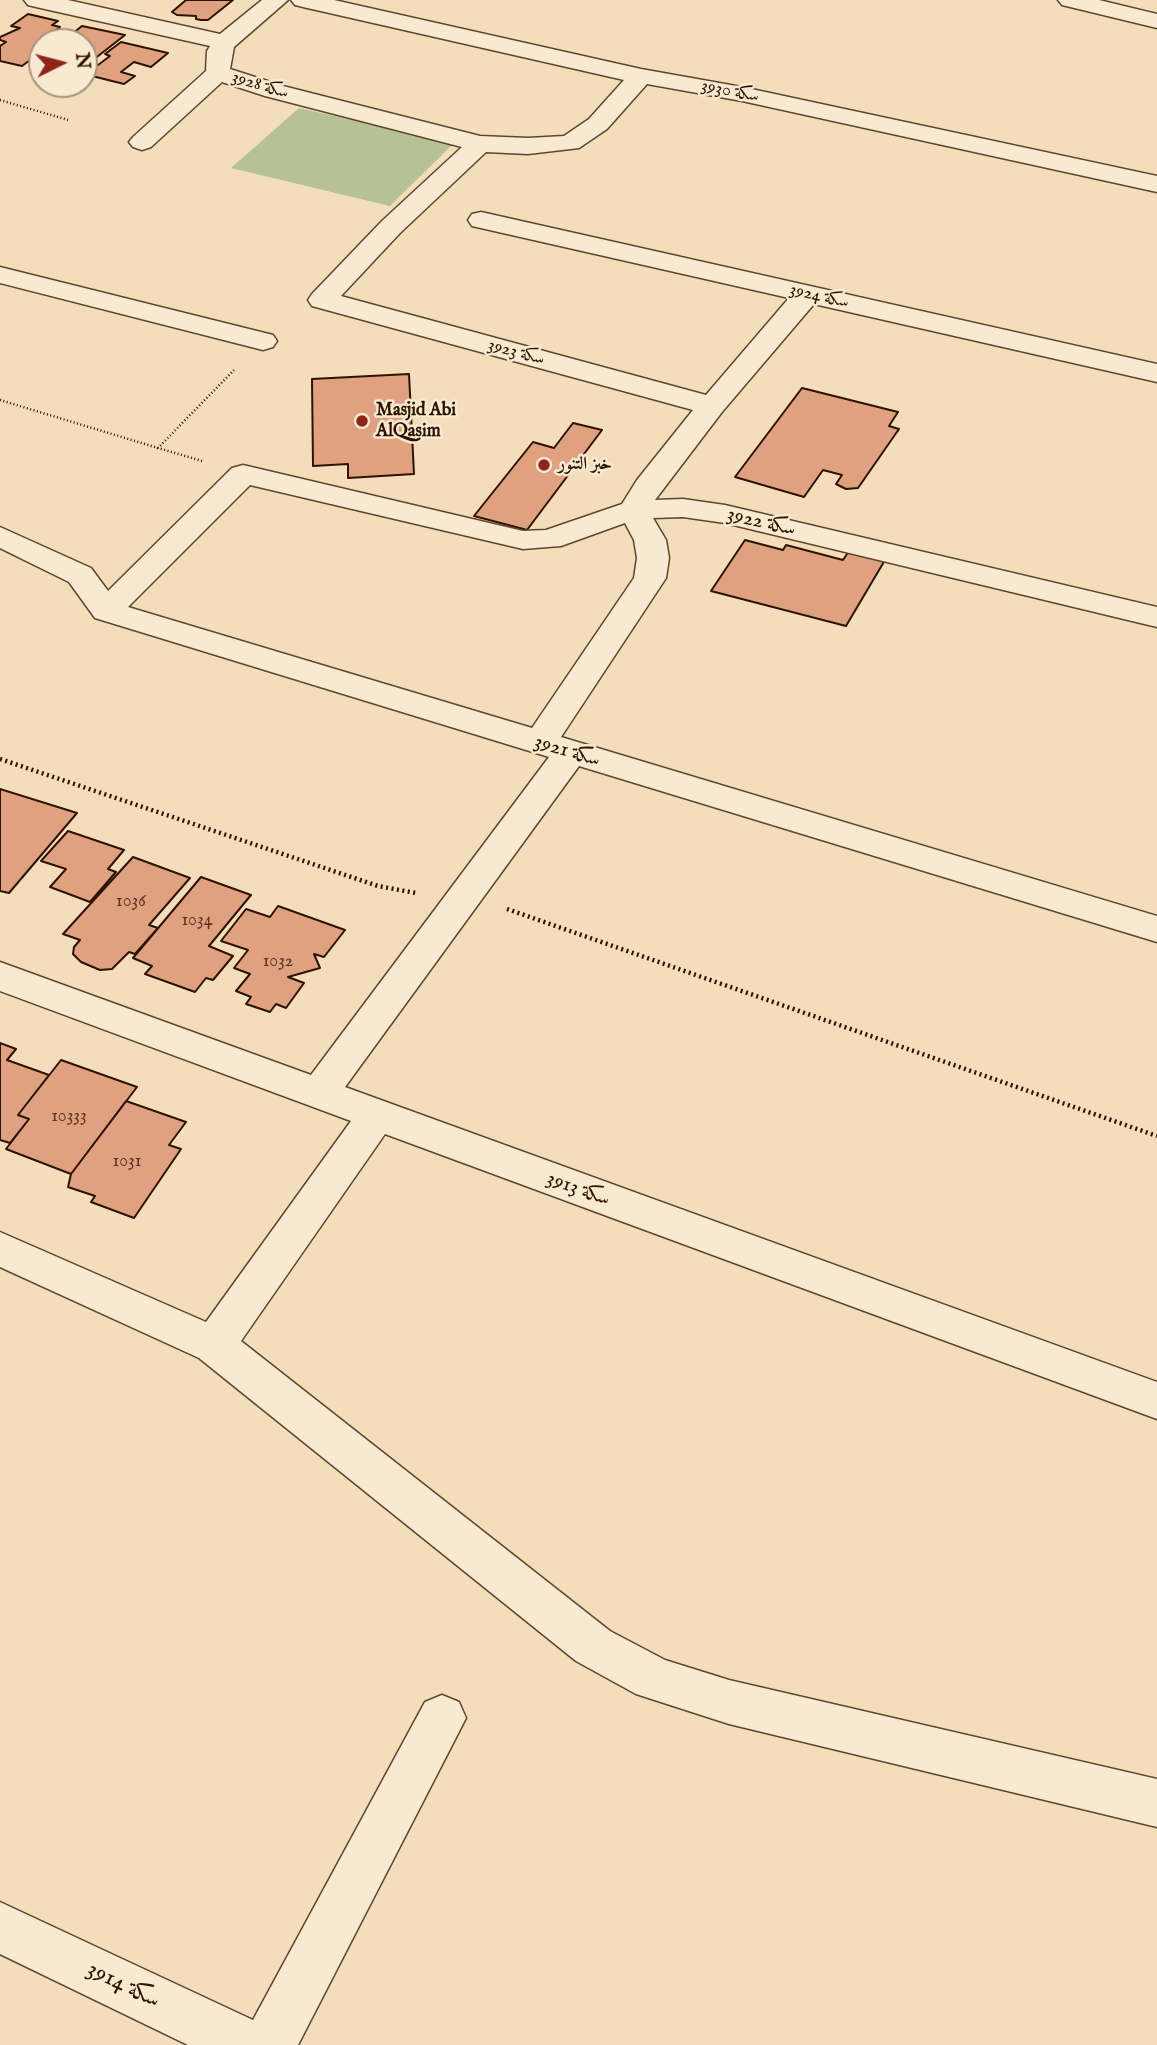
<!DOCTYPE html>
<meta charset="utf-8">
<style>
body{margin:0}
#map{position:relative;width:1157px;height:2045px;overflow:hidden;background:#f3ddba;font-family:"IM FELL English",serif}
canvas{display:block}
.north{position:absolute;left:28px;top:28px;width:70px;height:70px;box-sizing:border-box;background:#f7e9d2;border:2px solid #a7937e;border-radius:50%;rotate:84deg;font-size:19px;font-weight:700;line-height:28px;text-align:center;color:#2e1200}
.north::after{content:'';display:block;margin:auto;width:24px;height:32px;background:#8f2418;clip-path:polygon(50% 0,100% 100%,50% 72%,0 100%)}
</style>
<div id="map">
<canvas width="1157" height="2045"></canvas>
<div class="north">N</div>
</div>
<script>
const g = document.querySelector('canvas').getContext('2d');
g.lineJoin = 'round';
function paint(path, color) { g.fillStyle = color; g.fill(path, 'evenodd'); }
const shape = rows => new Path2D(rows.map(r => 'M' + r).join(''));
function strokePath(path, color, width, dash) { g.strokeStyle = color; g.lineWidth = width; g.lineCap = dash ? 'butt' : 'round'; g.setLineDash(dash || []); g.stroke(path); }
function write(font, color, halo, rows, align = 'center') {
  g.font = font + ' "IM FELL English",Amiri,serif'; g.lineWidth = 5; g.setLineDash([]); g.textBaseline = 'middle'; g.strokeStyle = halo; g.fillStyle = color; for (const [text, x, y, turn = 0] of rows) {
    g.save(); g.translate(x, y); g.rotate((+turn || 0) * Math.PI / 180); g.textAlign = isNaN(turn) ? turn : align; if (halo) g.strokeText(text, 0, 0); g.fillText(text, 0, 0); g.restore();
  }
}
paint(shape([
 [299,108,454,143,390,206,231,168]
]), '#b6c293');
const building = shape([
 [186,0,233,0,208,20,201,20,196,19,196,16,177,15,172,12,186,0],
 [28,14,58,21,52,25,60,27,37,45,42,46,42,51,22,66,0,61,0,46,6,42,0,40,0,37,20,28,11,26,28,14],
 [82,26,125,35,84,67,84,42,62,42,82,26],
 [121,42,168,53,151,67,134,62,121,72,135,76,124,84,84,74,94,64,98,65,110,56,105,54,121,42],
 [409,374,414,474,348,478,348,464,313,466,312,379,409,374],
 [802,388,898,412,889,426,899,429,858,488,846,489,836,484,842,475,823,470,804,497,735,477,802,388],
 [573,423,602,430,527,530,474,516,533,442,554,448,573,423],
 [745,540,783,550,786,545,843,560,849,551,885,560,846,626,711,591,745,540],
 [0,789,77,813,9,893,0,891,0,789],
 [68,831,124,850,108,869,116,872,90,902,50,887,66,869,41,861,68,831],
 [133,857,190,878,149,925,158,928,135,954,129,952,112,969,100,970,81,962,73,954,74,947,80,940,63,934,133,857],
 [201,877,251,895,209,946,233,956,213,980,206,978,195,992,145,974,152,966,133,958,201,877],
 [278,906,345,930,324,957,314,954,320,968,288,977,304,983,286,1008,276,1004,270,1012,246,1004,251,997,236,991,250,974,234,968,248,950,221,941,246,909,270,917,278,906],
 [0,1043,16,1049,7,1060,49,1075,18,1115,29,1119,10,1143,0,1140,0,1043],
 [61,1060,137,1087,71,1174,6,1149,29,1119,18,1115,61,1060],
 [126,1101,186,1122,169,1145,181,1149,134,1218,91,1202,95,1196,68,1187,71,1174,126,1101]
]);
paint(building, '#dfa17f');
strokePath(building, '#2e1200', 2);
const minor = shape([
 [24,0,68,0,220,34,262,0,288,0,234,47,230,69,283,86,480,136,528,138,564,136,589,119,624,80,303,7,295,5,291,0,334,0,641,69,742,87,1157,176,1157,192,742,101,647,84,607,129,579,148,528,154,486,152,400,233,341,296,706,395,789,298,472,226,468,220,472,214,481,212,1157,364,1157,382,814,304,722,412,655,500,683,499,725,505,1157,607,1157,627,725,523,683,517,653,518,666,540,669,558,666,578,561,737,1157,916,1157,942,579,766,345,1087,1157,1382,1157,1419,385,1134,241,1341,610,1631,665,1660,729,1680,1157,1779,1157,1827,729,1724,636,1694,576,1661,199,1358,0,1267,0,1232,206,1322,351,1121,0,991,0,962,311,1075,549,757,95,618,69,582,0,548,0,527,91,568,108,591,232,468,243,465,523,531,546,530,622,504,637,480,693,410,312,306,308,300,312,294,382,221,462,147,265,96,222,82,151,147,142,150,133,147,129,142,133,137,206,71,207,51,210,46,36,7,28,5,24,0],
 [250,485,523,549,561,546,625,523,634,540,637,558,634,578,532,728,128,607,250,485],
 [1058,0,1099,0,1157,14,1157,28,1062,5,1058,0],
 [0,267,273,335,277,341,273,347,263,350,0,283,0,267],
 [442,1695,459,1702,466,1718,298,2045,188,2045,0,1954,0,1902,253,2020,425,1702,442,1695]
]);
strokePath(minor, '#5f452e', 3);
strokePath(shape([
 [0,100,68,120],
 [0,400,158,448],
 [202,461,158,448,234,370]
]), '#2e1200', 2.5, [1, 2.5]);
strokePath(shape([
 [0,759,378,886,416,893],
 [507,909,1157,1136]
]), '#2e1200', 4.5, [2, 3.5]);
paint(minor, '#f7e9d2');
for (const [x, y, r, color] of [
 [362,421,7,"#8f2418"],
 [544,465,7,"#8f2418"]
]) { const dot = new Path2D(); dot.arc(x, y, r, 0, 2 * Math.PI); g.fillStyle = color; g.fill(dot); strokePath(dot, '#f7e9d2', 2.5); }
write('18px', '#2e1200', '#f7e9d2', [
 ["سكة 3928",260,86,17],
 ["سكة 3930",730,92,11],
 ["سكة 3924",819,297,13],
 ["سكة 3923",516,353,15]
]);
write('bold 18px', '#2e1200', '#f7e9d2', [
 ["Masjid Abi",376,411],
 ["AlQasim",376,432],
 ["خبز التنور",558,465]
], 'left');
write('18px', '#5a3620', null, [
 ["1036",131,902],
 ["1034",197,921],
 ["1032",278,962],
 ["10333",69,1117],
 ["1031",127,1162]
]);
write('21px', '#2e1200', '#f7e9d2', [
 ["سكة 3922",761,523,13],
 ["سكة 3921",567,752,17],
 ["سكة 3913",578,1190,20]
]);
write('24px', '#2e1200', '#f7e9d2', [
 ["سكة 3914",123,1986,26]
]);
</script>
